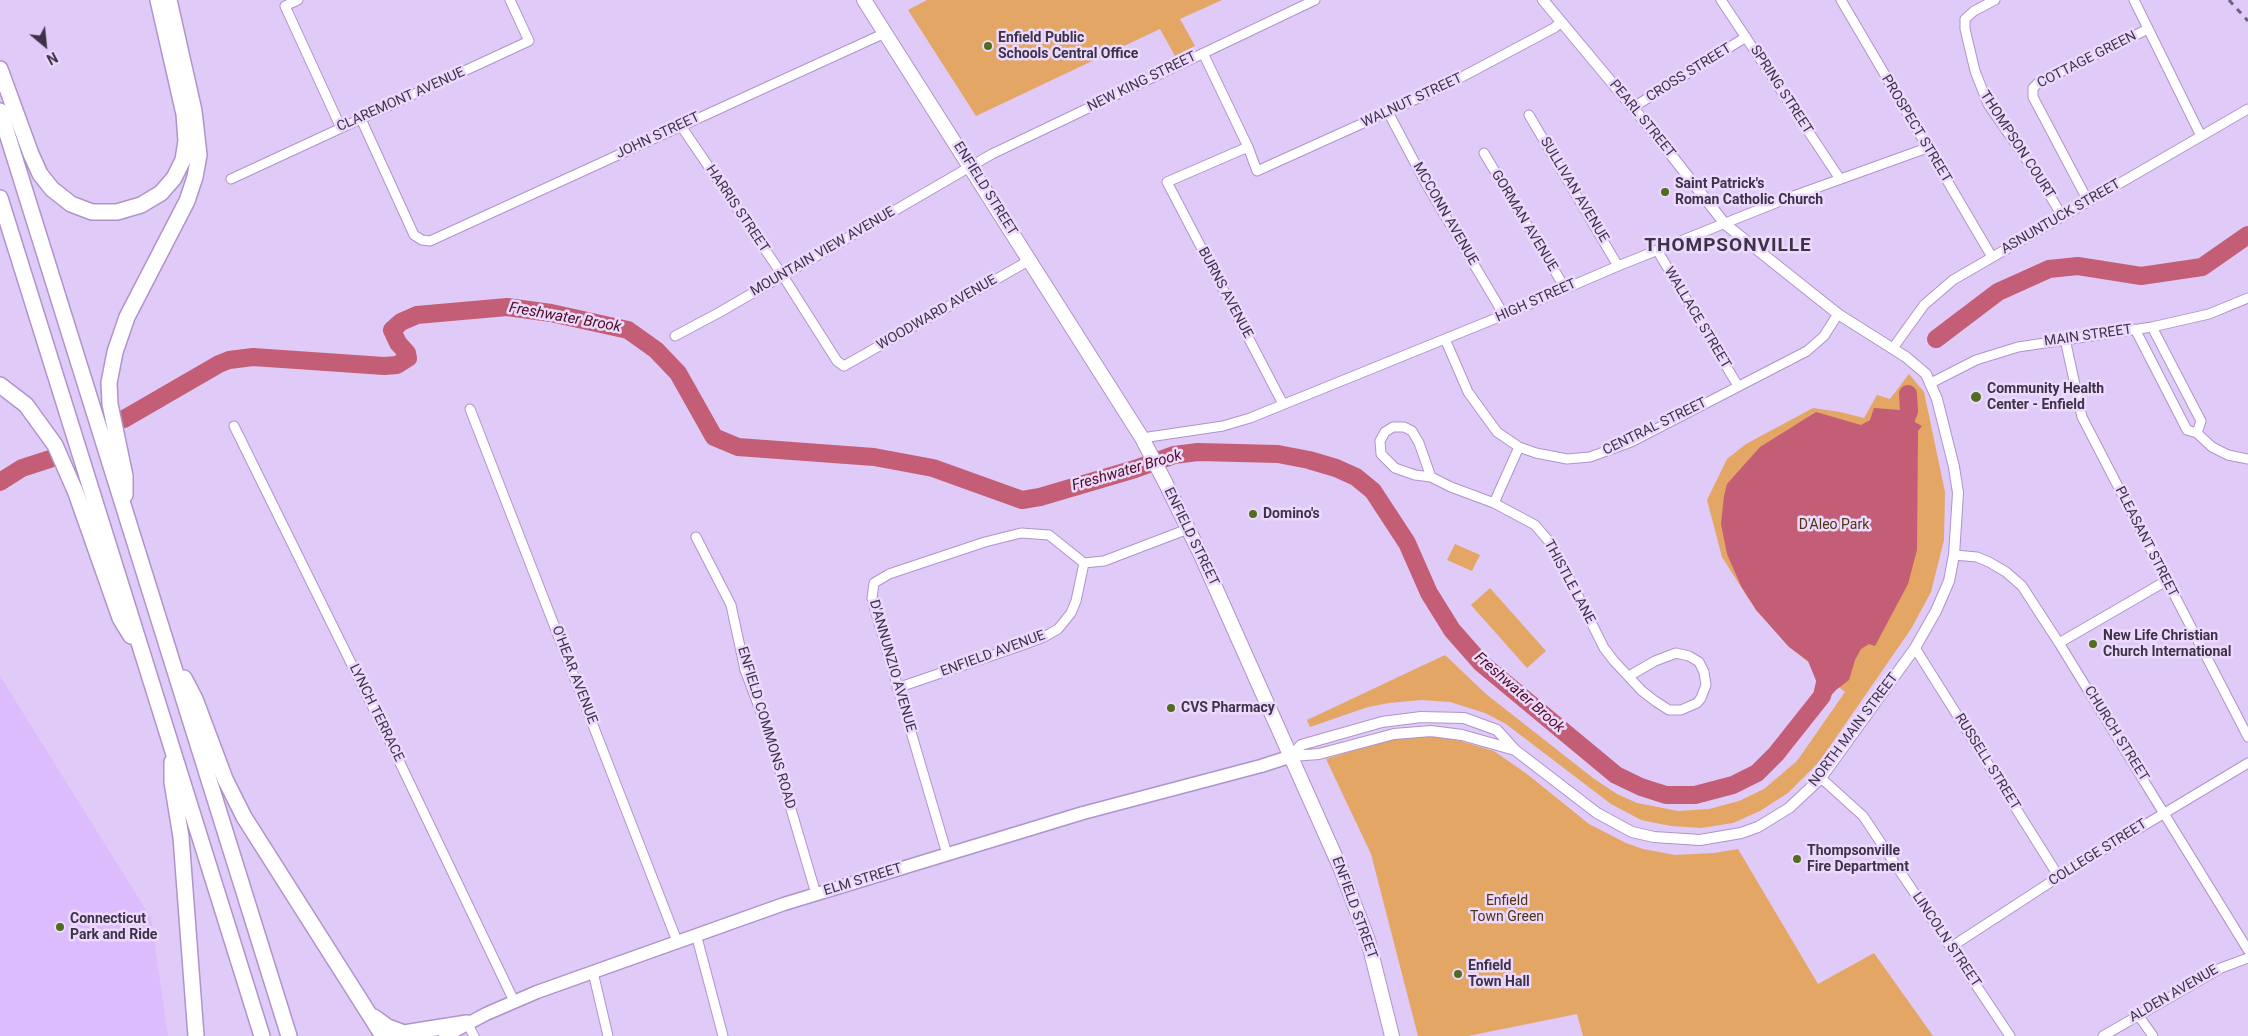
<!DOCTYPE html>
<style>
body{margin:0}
#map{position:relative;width:2248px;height:1036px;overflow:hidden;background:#e0caf8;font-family:Roboto,sans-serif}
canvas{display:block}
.north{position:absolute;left:20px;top:20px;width:50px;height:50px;-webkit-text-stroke:4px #ebdafd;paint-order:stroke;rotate:152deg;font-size:14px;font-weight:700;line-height:20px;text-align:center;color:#3e3249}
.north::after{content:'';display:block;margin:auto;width:18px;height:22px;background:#3e3249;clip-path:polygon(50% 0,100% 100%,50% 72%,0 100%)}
</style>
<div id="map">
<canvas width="2248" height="1036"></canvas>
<div class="north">N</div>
</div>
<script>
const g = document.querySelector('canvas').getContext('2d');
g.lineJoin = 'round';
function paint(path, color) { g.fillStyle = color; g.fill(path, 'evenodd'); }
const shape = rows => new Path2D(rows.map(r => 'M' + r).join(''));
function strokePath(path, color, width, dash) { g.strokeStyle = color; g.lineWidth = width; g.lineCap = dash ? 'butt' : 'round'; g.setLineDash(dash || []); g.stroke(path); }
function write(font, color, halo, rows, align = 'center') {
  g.font = font + ' Roboto,sans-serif'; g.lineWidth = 5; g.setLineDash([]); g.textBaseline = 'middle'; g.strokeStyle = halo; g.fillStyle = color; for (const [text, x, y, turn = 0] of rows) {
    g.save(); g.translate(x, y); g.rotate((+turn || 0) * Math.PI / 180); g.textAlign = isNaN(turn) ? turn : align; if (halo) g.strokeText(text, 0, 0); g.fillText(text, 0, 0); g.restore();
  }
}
paint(shape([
 [0,676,151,918,168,1036,0,1036]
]), '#dcbcfd');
paint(shape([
 [927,0,1222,0,1180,19,1195,46,1175,56,1160,29,976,116,908,10],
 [1909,374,1924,392,1945,492,1944,540,1931,592,1911,629,1819,762,1788,793,1760,811,1733,823,1701,828,1671,826,1641,820,1611,804,1506,724,1485,713,1450,702,1421,700,1389,703,1368,707,1310,727,1307,720,1445,655,1486,694,1593,778,1617,794,1637,803,1678,811,1709,809,1739,801,1764,789,1797,761,1845,692,1786,644,1748,598,1722,557,1707,500,1727,459,1746,444,1813,408,1840,412,1864,418,1877,395,1890,399],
 [1455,544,1480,555,1472,571,1447,560],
 [1490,588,1546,651,1527,668,1471,605],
 [1414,736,1444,736,1494,751,1527,774,1589,824,1626,843,1643,849,1675,855,1714,853,1738,849,1818,984,1874,953,1933,1036,1583,1036,1577,1014,1468,1036,1418,1036,1371,854,1326,759,1391,739]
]), '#e3a665');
paint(shape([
 [1874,408,1913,411,1911,420,1922,426,1918,431,1917,550,1908,584,1875,646,1869,644,1861,649,1855,660,1849,680,1836,690,1827,700,1814,691,1817,683,1808,661,1789,647,1756,610,1741,586,1727,554,1721,524,1724,496,1727,484,1760,447,1816,412,1861,425,1870,420]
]), '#c45e76');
strokePath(shape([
 [1936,339,1998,292,2049,269,2078,266,2141,276,2202,267,2248,235],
 [124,419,219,364,229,360,253,357,384,366,397,365,408,358,407,353,398,343,392,330,401,322,417,315,507,307,551,313,628,330,656,350,678,373,714,437,738,447,874,457,933,468,1022,500,1040,497,1135,469,1174,455,1198,452,1278,454,1309,460,1336,468,1356,477,1373,491,1407,543,1429,593,1452,630,1481,663,1616,775,1641,787,1666,795,1695,795,1733,785,1757,773,1776,754,1822,696,1827,674],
 [1901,432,1909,411,1908,394],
 [0,482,22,468,50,459]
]), '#c45e76', 18);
const minor = shape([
 [298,0,285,6,341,128],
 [1721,0,1840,179],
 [1841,0,1992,257],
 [1995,0,1974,11,1965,19,1965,29,1975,71,1988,104,2040,179,2062,216],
 [2134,0,2201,136],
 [1203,53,1248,147,1257,171,1443,87,1554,28,1561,22],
 [1632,108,1746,37],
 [1388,112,1425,182,1504,315],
 [1529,115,1618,266],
 [361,119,414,235,422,240,430,241,885,33],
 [681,126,783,276,837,361,844,366,1030,260],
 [1248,147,1167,182,1283,404],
 [1484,153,1565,288],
 [231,179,529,41,510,0],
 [2088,201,2033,97,2033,88,2038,83,2148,29],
 [1657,250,1738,386],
 [2152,327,2201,421,2197,433],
 [2135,329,2187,430,2197,433,2212,447,2228,455,2248,459],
 [675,336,720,312,992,154,1315,0],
 [1445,339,1468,392,1497,432,1519,447,1536,453,1567,459,1590,457,1631,442,1807,351,1824,336,1838,314],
 [2065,339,2082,417,2248,737],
 [1893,348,1924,305,1953,280,2248,109],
 [1931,383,1976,360,2018,347,2152,327,2209,314,2248,298],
 [470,409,677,941],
 [234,426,389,740,514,1001],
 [1142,438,1223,426,1250,418,1504,315,1618,266,1788,198,1927,148],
 [1431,477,1419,443,1412,431,1404,427,1393,427,1385,432,1380,441,1381,454,1395,468,1415,475,1431,477,1451,487,1494,503,1535,525,1553,546,1604,648,1614,661,1642,691,1655,701,1669,710,1681,710,1697,703,1701,698,1706,685,1704,672,1699,662,1689,656,1676,653,1655,661,1629,676],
 [1494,503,1519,447],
 [696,537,731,605,745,670,768,731,816,894],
 [1954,555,1977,557,1989,562,2006,572,2022,586,2059,643,2248,950],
 [1084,563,1104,561,1188,529],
 [2059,643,2166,581],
 [1915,648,2059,877],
 [897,688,1020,646,1044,637,1058,629,1071,613,1076,601,1084,563],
 [1821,778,1863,816,2010,1036],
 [947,854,876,613,872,598,874,583,889,574,985,542,1021,533,1049,535,1084,563],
 [696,934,723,1036],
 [1951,947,2063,874,2248,763],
 [593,972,608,1036],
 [2138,1015,2153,1036],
 [467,1023,474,1036],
 [2103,1036,2221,968,2248,958]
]);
const tertiary = shape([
 [1292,756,1301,745,1382,722,1421,717,1464,718,1497,730,1515,750,1597,813,1632,832,1654,837,1700,840,1741,833,1758,827,1789,808,1821,778,1915,648,1936,611,1949,581,1954,555,1958,493,1954,467,1937,399,1926,374,1906,357,1838,314,1725,224,1658,138,1543,0],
 [1292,756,1319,754,1394,734,1431,731,1462,735,1515,750]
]);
const secondary = shape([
 [445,1036,486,1014,537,992,784,904,1083,813,1261,766,1292,756]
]);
const primary = shape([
 [864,0,1142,438,1165,482,1200,553,1340,867,1368,940,1392,1036]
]);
const motorway = shape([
 [0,69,31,154,40,174,52,189,71,204,92,212,117,212,141,205,161,193,174,178,183,160,186,141,184,114,158,0],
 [0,111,289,1036],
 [0,198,262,1036],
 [0,385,26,405,55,445,76,493,120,618,131,636],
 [125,495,125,476,110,404,109,383,115,352,127,317,187,201,195,177,199,155,194,111,169,0],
 [184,678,195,699,225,779,244,817,383,1036],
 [172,762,172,782,181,837,196,1036],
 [374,1017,388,1027,404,1033,467,1023]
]);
strokePath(minor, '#af94cb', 11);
strokePath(tertiary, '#af94cb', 12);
strokePath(secondary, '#af94cb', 15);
strokePath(primary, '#af94cb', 16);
strokePath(motorway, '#af94cb', 18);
strokePath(minor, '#fff', 9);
strokePath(tertiary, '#fff', 10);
strokePath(secondary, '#fff', 12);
strokePath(primary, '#fff', 14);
strokePath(motorway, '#fff', 15);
strokePath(shape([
 [2229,0,2248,21]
]), '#6f607e', 3, [6, 6]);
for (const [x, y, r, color] of [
 [988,46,5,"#506c1f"],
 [1665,192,5,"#506c1f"],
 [1976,397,6,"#506c1f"],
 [1253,514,5,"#506c1f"],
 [2093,644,5,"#506c1f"],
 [1171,708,5,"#506c1f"],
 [1797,859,5,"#506c1f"],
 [60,927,5,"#506c1f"],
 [1458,974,5,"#506c1f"]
]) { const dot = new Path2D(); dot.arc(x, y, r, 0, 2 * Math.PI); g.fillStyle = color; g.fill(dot); strokePath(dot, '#ebdafd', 2); }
write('bold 14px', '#3e3249', '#ebdafd', [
 ["Enfield Public",998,38],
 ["Schools Central Office",998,54],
 ["Saint Patrick's",1675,184],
 ["Roman Catholic Church",1675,200],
 ["Community Health",1987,389],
 ["Center - Enfield",1987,405],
 ["Domino's",1263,514],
 ["New Life Christian",2103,636],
 ["Church International",2103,652],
 ["CVS Pharmacy",1181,708],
 ["Thompsonville",1807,851],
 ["Fire Department",1807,867],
 ["Connecticut",70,919],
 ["Park and Ride",70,935],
 ["Enfield",1468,966],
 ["Town Hall",1468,982]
], 'left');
write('14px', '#3e3249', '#ebdafd', [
 ["COTTAGE GREEN",2087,60,-27],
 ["CROSS STREET",1689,73,-32],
 ["NEW KING STREET",1142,82,-26],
 ["SPRING STREET",1781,90,57],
 ["CLAREMONT AVENUE",401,100,-24],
 ["WALNUT STREET",1412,101,-25],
 ["PEARL STREET",1642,119,51],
 ["PROSPECT STREET",1916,129,59],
 ["JOHN STREET",658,136,-25],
 ["THOMPSON COURT",2017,145,57],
 ["ENFIELD STREET",985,189,58],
 ["SULLIVAN AVENUE",1574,190,59],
 ["HARRIS STREET",737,209,56],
 ["MCCONN AVENUE",1445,214,60],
 ["ASNUNTUCK STREET",2061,217,-30],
 ["GORMAN AVENUE",1524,221,59],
 ["MOUNTAIN VIEW AVENUE",823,252,-30],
 ["BURNS AVENUE",1225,293,62],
 ["HIGH STREET",1536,301,-24],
 ["WOODWARD AVENUE",937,313,-30],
 ["WALLACE STREET",1697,318,59],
 ["MAIN STREET",2088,336,-8],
 ["CENTRAL STREET",1655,427,-26],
 ["ENFIELD STREET",1191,537,64],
 ["PLEASANT STREET",2146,542,63],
 ["THISTLE LANE",1569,582,62],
 ["ENFIELD AVENUE",993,654,-20],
 ["D'ANNUNZIO AVENUE",892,666,74],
 ["O'HEAR AVENUE",574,675,69],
 ["LYNCH TERRACE",376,713,64],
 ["ENFIELD COMMONS ROAD",766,728,73],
 ["NORTH MAIN STREET",1854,730,-53],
 ["CHURCH STREET",2116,734,58],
 ["RUSSELL STREET",1987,762,58],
 ["COLLEGE STREET",2098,853,-32],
 ["ELM STREET",863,880,-17],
 ["ENFIELD STREET",1354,908,70],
 ["LINCOLN STREET",1946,940,56],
 ["ALDEN AVENUE",2174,994,-30]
]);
write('14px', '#513310', '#ebdafd', [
 ["D'Aleo Park",1834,525],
 ["Enfield",1507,901],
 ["Town Green",1507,917]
]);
write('italic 15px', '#4e0b21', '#ebdafd', [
 ["Freshwater Brook",565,318,10],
 ["Freshwater Brook",1127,471,-16],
 ["Freshwater Brook",1519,693,41]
]);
g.letterSpacing = '1px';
write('bold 19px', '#3e3249', '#ebdafd', [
 ["THOMPSONVILLE",1728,246]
]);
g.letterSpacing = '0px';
</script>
